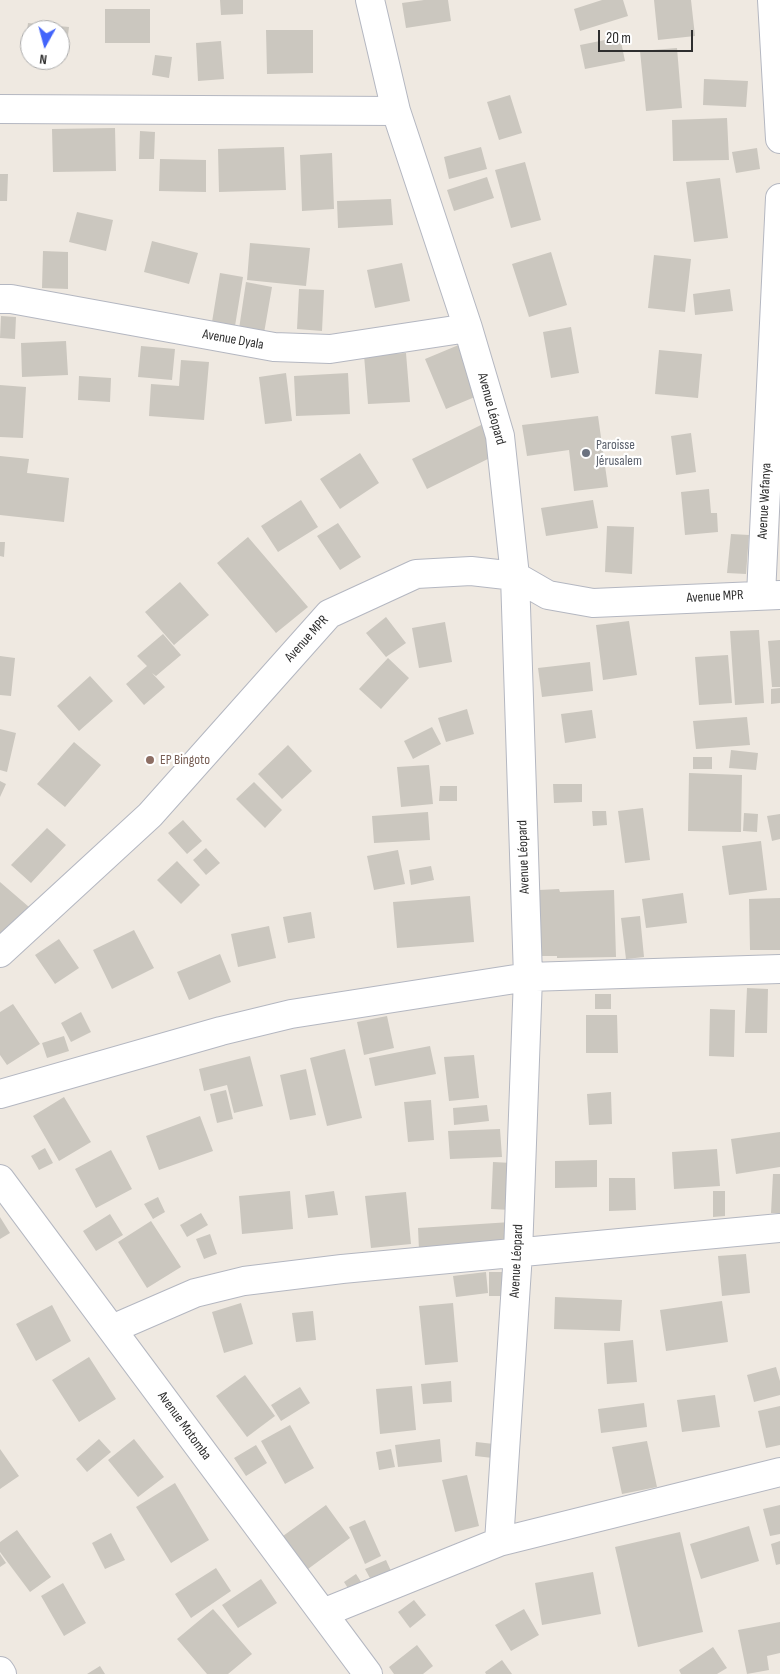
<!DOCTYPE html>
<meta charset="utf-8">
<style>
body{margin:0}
#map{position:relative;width:780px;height:1674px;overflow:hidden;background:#efe9e1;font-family:"Sofia Sans Condensed",sans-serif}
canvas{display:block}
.north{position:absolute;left:20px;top:20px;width:50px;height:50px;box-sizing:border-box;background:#fff;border:1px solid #ababab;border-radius:50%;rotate:187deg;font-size:14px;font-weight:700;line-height:20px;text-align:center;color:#2e2e2e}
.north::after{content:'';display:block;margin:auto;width:18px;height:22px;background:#4264fb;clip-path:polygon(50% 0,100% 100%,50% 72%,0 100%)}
.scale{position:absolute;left:598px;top:30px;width:95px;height:22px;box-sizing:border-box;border:2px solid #2e2e2e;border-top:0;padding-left:6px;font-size:15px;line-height:18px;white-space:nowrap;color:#2e2e2e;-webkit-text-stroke:4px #fff;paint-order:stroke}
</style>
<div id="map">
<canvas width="780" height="1674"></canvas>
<div class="north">N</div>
<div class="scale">20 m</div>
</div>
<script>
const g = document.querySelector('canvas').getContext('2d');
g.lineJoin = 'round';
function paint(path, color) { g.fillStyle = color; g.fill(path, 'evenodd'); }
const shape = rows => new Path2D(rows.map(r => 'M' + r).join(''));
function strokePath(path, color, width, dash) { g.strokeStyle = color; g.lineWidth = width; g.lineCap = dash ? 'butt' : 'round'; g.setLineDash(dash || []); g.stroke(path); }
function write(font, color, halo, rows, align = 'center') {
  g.font = font + ' "Sofia Sans Condensed",sans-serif'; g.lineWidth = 4.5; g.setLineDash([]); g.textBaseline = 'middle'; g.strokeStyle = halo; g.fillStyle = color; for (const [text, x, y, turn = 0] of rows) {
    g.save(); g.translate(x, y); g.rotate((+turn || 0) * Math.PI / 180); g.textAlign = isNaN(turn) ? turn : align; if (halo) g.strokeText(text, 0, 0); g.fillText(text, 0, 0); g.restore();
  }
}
paint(shape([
 [220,0,243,0,243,14,221,15],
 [424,0,448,0,451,21,406,28,402,3],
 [602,0,623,0,628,16,580,31,574,9],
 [654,0,691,0,695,36,658,40],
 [105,9,150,9,150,43,105,43],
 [28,23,69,27,65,60,60,60,60,30,30,30,30,56,24,56],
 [266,30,313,30,313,73,267,74],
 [620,37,625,61,585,69,580,45],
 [221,41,224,79,198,81,196,43],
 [677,48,682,108,646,111,640,51],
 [155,55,172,57,169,78,152,75],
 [704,79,748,81,746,107,703,105],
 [510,95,522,133,499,140,487,102],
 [727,118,729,160,673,161,672,120],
 [115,128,116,171,53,172,52,129],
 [140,131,155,132,154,159,139,159],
 [284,147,286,190,219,192,218,149],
 [481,147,487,169,449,179,444,157],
 [757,148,760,169,736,173,732,152],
 [332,153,334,209,302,211,300,155],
 [160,159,206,160,206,192,159,191],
 [525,162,541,220,511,228,495,170],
 [0,174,8,174,7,201,0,201],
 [487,177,494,198,454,211,447,190],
 [720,178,728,238,694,242,686,182],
 [391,199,393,225,338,228,337,201],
 [77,212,113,220,106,251,69,242],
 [152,241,198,253,189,284,144,272],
 [250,243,310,248,306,286,247,280],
 [43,251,68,252,68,289,42,288],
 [551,252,567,305,529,317,512,264],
 [654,255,691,259,685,312,648,308],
 [402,263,410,301,375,308,367,270],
 [220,273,243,277,235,326,212,322],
 [246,282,272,287,264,333,239,329],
 [299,289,324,290,322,331,297,329],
 [730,289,733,311,695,315,693,294],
 [1,316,16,317,15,339,0,338],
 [571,327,579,373,551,378,543,332],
 [66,341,68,375,22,377,21,343],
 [461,344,482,394,446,409,425,359],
 [141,346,175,349,172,380,138,377],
 [659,350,702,354,698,398,655,394],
 [406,353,410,402,368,404,364,355],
 [181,360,209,362,204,420,149,416,151,384,179,386],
 [286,373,292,421,265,424,259,377],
 [348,373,350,414,296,416,294,376],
 [79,376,111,378,110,402,78,400],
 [0,385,26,387,23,438,0,437],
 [598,416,608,487,574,491,569,450,527,456,522,425],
 [483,424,498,454,427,489,412,459],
 [691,433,696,472,676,475,671,436],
 [360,453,379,483,340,509,320,479],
 [0,456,29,459,27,473,69,478,64,522,0,515],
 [709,489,711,513,717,513,718,532,685,535,681,492],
 [301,500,318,527,278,552,261,526],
 [593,500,598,528,546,536,541,508],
 [338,523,361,557,340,570,317,536],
 [607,526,634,527,632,574,605,572],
 [731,534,749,535,746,574,727,573],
 [248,537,308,607,276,633,217,563],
 [0,542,5,542,4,557,0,556],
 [180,582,209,615,174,645,145,612],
 [386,617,406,643,386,657,366,633],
 [629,621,637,675,603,680,596,625],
 [445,622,452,662,419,668,412,628],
 [759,630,764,703,735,705,730,631],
 [163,634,181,655,156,676,152,673,165,687,144,705,126,684,147,666,137,656],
 [780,640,780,687,772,687,768,641],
 [728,655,732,703,699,705,695,657],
 [0,656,15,658,11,696,0,695],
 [388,658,409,678,381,709,359,689],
 [590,662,593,691,542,697,538,668],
 [90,676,113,701,79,731,57,706],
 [780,688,780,703,771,704,771,689],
 [467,709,474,734,446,742,438,718],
 [592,710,596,738,565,743,561,714],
 [747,717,750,745,696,749,693,721],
 [432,727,441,744,413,759,404,741],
 [0,729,16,733,7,772,0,770],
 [74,742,101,765,65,807,37,784],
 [288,745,312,771,282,799,258,774],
 [731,750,758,753,756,770,729,768],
 [693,757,712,757,712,769,693,769],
 [429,765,433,804,401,807,397,767],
 [689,773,742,775,741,832,688,831],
 [0,781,6,784,0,797],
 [254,782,282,810,265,828,236,799],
 [553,784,582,784,582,802,554,803],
 [440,786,457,786,457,801,439,801],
 [643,808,650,860,625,863,618,811],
 [592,811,606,811,607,825,593,826],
 [428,812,430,840,374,843,372,816],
 [744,813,758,814,757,832,743,831],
 [780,814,780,839,772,841,767,816],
 [183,820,202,841,187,854,168,833],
 [47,828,66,845,31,883,11,865],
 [761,841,767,890,729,895,722,846],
 [206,848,220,863,206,875,193,860],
 [398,850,405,884,374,890,367,856],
 [177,861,200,885,181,904,157,880],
 [431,866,434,880,411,885,409,870],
 [0,882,29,907,0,940],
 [559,889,560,892,614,890,616,957,557,958,557,956,541,956,539,890],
 [683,893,687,923,646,928,642,899],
 [470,896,474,942,397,948,393,902],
 [780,898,780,950,750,950,749,899],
 [311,912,315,938,288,943,283,917],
 [640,916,644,957,626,959,621,918],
 [269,926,276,958,238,967,231,934],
 [134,930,154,968,112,989,93,950],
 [59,939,79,968,55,984,35,955],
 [220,954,231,982,189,1000,177,972],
 [747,988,768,989,767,1033,745,1033],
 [595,994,611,994,611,1009,595,1009],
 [13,1004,40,1044,7,1065,0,1055,0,1012],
 [710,1009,735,1010,734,1057,709,1056],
 [81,1012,91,1032,71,1042,61,1023],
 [586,1015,617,1015,618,1053,586,1053],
 [387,1016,394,1048,364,1055,357,1022],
 [64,1036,69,1051,47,1058,42,1043],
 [430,1046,436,1074,375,1086,369,1058],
 [345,1049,362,1118,327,1126,310,1058],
 [474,1055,479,1098,449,1101,444,1057],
 [250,1056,263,1106,234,1113,227,1085,204,1091,199,1069],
 [306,1069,316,1115,290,1120,280,1075],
 [226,1090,233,1119,217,1123,210,1094],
 [611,1092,612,1124,589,1125,587,1094],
 [64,1097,91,1142,59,1161,33,1116],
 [431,1100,434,1140,408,1142,404,1102],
 [487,1105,489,1121,454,1125,453,1108],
 [200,1116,213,1151,159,1170,146,1136],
 [500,1129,502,1157,450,1159,448,1131],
 [780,1132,780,1167,736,1174,731,1139],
 [45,1148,53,1163,39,1170,31,1156],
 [717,1149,720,1186,674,1189,672,1152],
 [111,1150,132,1189,96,1208,75,1169],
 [597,1160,597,1187,555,1188,555,1161],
 [493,1162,512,1163,511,1210,491,1209],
 [773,1174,780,1174,780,1213,771,1213],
 [609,1178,635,1178,636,1210,609,1211],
 [290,1191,293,1229,242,1234,239,1196],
 [334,1191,338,1215,308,1218,305,1195],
 [713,1191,725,1191,725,1216,713,1217],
 [406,1192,411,1244,371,1248,365,1196],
 [158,1197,165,1212,153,1219,144,1204],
 [201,1213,208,1225,187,1237,180,1225],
 [110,1214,123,1235,96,1251,83,1231],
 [0,1217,10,1233,0,1239],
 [151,1221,181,1267,147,1288,118,1242],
 [511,1222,512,1245,419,1250,418,1228],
 [210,1234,217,1254,204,1259,196,1239],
 [746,1254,750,1293,722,1296,718,1256],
 [486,1272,488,1293,456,1297,453,1276],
 [489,1272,505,1272,506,1296,489,1296],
 [555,1297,622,1300,620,1331,554,1329],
 [722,1301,728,1342,666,1351,660,1310],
 [241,1303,253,1344,224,1353,212,1312],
 [453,1303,458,1362,425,1365,419,1306],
 [52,1305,71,1341,36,1361,16,1324],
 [313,1311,316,1340,296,1342,292,1313],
 [633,1340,637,1382,607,1384,604,1343],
 [89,1357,116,1399,79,1422,52,1380],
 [776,1367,780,1381,780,1395,754,1402,747,1375],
 [245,1375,275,1416,247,1437,216,1396],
 [451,1381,452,1402,423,1404,421,1384],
 [412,1386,416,1430,380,1434,376,1389],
 [300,1387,310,1403,281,1421,271,1405],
 [715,1395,720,1427,682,1432,677,1400],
 [644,1403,647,1427,601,1433,598,1409],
 [780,1406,780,1445,766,1448,758,1411],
 [290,1425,314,1468,285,1484,261,1441],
 [99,1439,111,1452,87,1472,76,1459],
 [134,1439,164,1477,138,1497,108,1460],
 [440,1439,442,1462,398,1467,395,1445],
 [647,1441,657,1487,622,1494,612,1447],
 [476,1442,494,1444,493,1458,475,1456],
 [256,1445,267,1463,246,1476,234,1458],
 [0,1449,19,1476,0,1489],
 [391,1449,395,1467,379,1470,376,1452],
 [467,1475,479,1526,455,1532,442,1480],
 [175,1483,209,1540,171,1563,136,1507],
 [326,1505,350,1538,308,1569,283,1536],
 [780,1505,780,1534,770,1536,763,1509],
 [365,1520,381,1556,365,1564,349,1527],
 [749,1526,759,1561,701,1579,690,1544],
 [17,1530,51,1577,30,1592,0,1552,0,1542],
 [680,1532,703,1632,638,1647,615,1547],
 [111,1533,125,1560,105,1569,92,1543],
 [780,1541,780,1564,776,1565,771,1544],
 [0,1554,6,1563,0,1567],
 [386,1560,391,1571,371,1580,365,1569],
 [216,1568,231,1591,191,1618,175,1594],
 [593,1572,601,1614,542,1625,535,1583],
 [356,1574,363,1585,351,1593,344,1582],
 [261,1579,277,1603,238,1628,222,1605],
 [63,1583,86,1623,64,1636,41,1596],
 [414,1600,426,1615,410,1628,398,1612],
 [213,1609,252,1654,228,1674,207,1674,177,1639],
 [524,1609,539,1635,511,1651,495,1625],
 [780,1622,780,1653,767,1656,769,1670,747,1674,738,1630],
 [417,1645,433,1666,423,1674,394,1674,389,1667],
 [713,1647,727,1668,717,1674,681,1674,679,1670],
 [502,1660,512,1674,486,1674,485,1672],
 [100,1666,105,1674,87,1674]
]), '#cbc7bf');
const street = shape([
 [772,0,780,139],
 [0,109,396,111],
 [0,299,11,299,274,347,330,349,468,328],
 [761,595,780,198],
 [0,953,150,815,329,614,416,574,471,571,515,576,548,595,593,603,780,595],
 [0,1094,221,1031,291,1014,528,977,780,969],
 [0,1179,368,1674],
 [112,1329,195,1293,244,1281,342,1269,780,1228],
 [499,1542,780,1472],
 [323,1613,499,1542,518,1253,528,977,515,576,500,436,468,328,396,111,370,0],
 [0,1671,2,1674]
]);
strokePath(street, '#b4b7c1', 30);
strokePath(street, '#fff', 28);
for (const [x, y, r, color] of [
 [586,453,5,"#6b7280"],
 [150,760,5,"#8d6e63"]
]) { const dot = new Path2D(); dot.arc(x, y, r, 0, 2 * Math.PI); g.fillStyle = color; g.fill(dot); strokePath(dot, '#fff', 2); }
write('14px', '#2e2e2e', '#fff', [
 ["Avenue Dyala",233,340,10],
 ["Avenue Léopard",491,409,75],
 ["Avenue Wafanya",765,501,-87],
 ["Avenue MPR",715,597,-3],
 ["Avenue MPR",307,639,-48],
 ["Avenue Léopard",524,857,-92],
 ["Avenue Léopard",517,1261,-87],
 ["Avenue Motomba",184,1426,54]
]);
write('14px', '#5b616d', '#fff', [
 ["Paroisse",596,445],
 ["Jérusalem",596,461]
], 'left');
write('14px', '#785e54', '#fff', [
 ["EP Bingoto",160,760]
], 'left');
</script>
